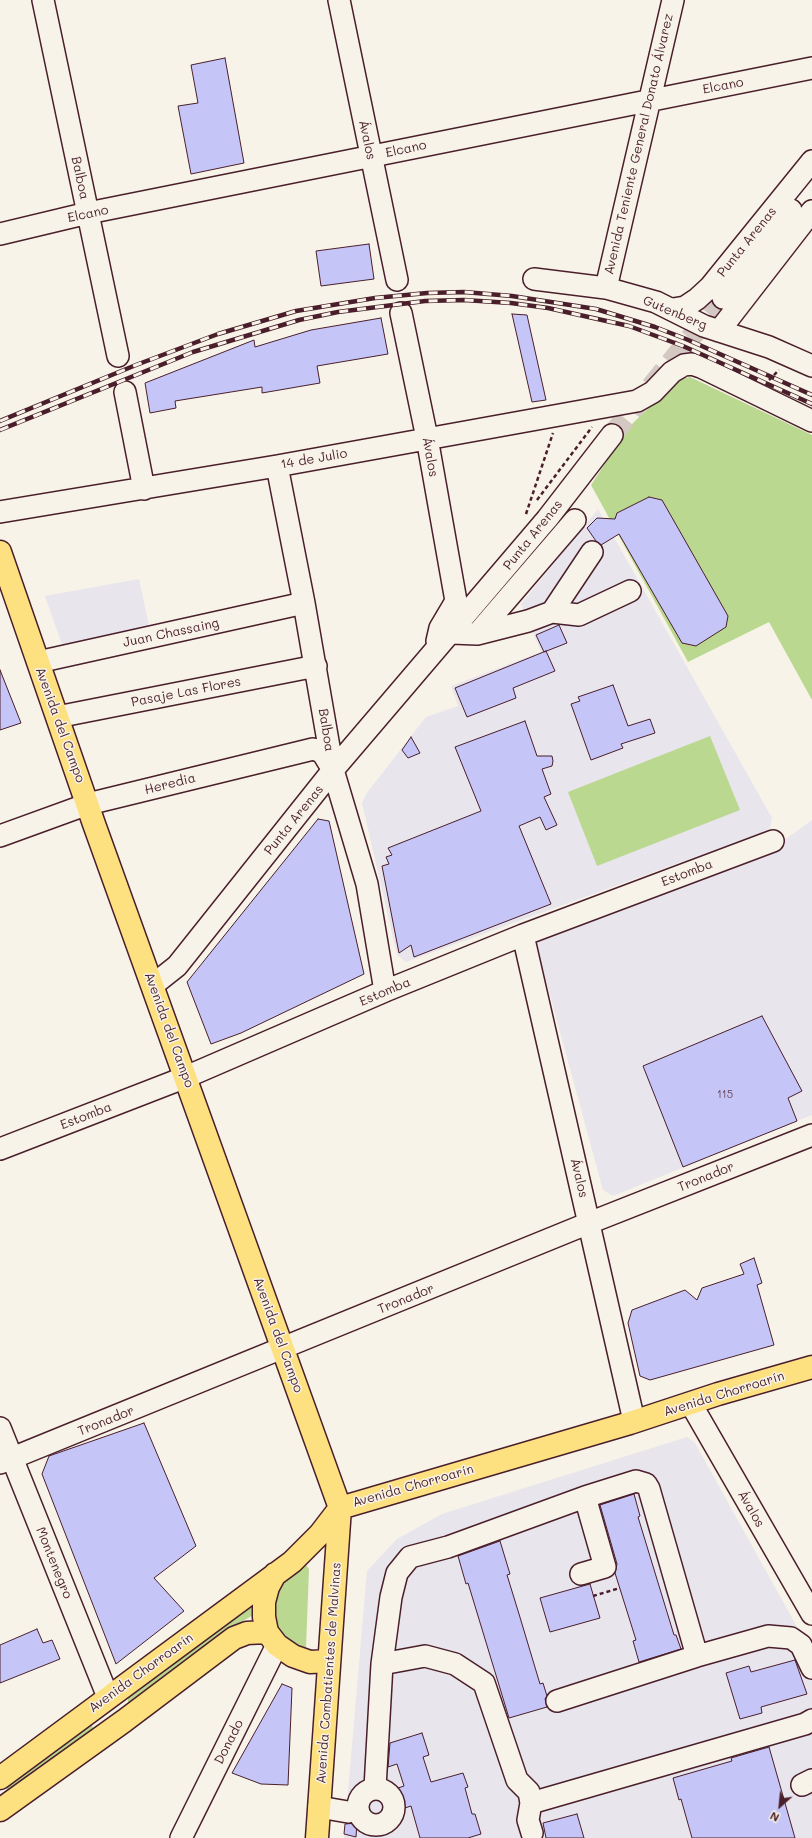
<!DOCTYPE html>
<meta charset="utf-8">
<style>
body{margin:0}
#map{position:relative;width:812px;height:1838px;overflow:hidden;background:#f7f3e8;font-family:Mali,sans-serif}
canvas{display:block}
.north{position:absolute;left:760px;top:1786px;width:40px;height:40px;-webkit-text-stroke:3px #f7f3e8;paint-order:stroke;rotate:207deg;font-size:11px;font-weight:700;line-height:16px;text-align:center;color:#4a1f2b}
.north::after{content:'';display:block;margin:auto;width:14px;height:18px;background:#4a1f2b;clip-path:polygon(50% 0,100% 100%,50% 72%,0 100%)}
</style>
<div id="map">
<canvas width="812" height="1838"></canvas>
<div class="north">N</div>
</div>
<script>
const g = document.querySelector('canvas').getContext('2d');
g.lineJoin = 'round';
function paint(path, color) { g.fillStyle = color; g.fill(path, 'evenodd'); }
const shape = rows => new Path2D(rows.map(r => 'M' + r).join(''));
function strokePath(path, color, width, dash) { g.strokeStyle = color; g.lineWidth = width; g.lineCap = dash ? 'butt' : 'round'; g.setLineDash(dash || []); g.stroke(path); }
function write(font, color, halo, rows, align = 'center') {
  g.font = font + ' Mali,sans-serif'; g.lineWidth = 3; g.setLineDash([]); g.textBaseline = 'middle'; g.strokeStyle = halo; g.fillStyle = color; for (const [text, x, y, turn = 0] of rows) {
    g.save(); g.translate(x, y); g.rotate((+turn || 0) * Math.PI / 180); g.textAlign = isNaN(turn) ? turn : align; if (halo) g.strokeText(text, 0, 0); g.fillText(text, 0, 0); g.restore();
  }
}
paint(shape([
 [598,509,772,818,770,828,761,833,406,962,397,955,362,803,366,794,426,717,458,706,451,686,541,652,521,604],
 [139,579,151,635,65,653,45,596],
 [812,820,812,1115,613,1196,603,1190,535,940,783,841],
 [687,1437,695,1443,812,1654,812,1838,344,1838,367,1571,397,1539,442,1514]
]), '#e8e5ec');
paint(shape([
 [690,377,812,435,812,700,769,622,688,662,591,485,629,427,676,381],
 [710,736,740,810,597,866,568,792],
 [306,1565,309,1569,306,1648,301,1650,276,1634,272,1592,295,1570],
 [257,1600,255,1614,236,1625,132,1706,128,1704,128,1696],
 [88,1720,94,1729,10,1792,4,1786]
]), '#bbd891');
const building = shape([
 [225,58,244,163,191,174,178,106,198,103,191,65,225,58],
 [369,244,374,279,321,286,316,251,369,244],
 [512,314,527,315,546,400,532,402,512,314],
 [381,318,388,354,317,366,320,383,262,393,262,387,175,401,176,408,150,413,145,383,254,340,255,347,311,330,381,318],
 [649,497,662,500,728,616,726,627,696,646,682,643,619,534,601,545,596,541,587,528,597,518,615,519,617,513,649,497],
 [559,625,567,643,544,652,536,635,559,625],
 [546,651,555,671,513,688,516,698,467,717,455,688,546,651],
 [0,670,21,723,0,730,0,670],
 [613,685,628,726,650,719,655,733,621,744,623,748,591,760,571,704,580,701,578,697,613,685],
 [525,721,537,756,552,756,553,761,552,766,542,769,551,794,544,797,557,825,546,830,540,817,519,826,551,904,414,957,411,945,399,953,382,866,389,864,386,857,392,855,388,848,481,811,455,747,525,721],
 [411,737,420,753,408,758,402,750,411,737],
 [318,819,329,821,364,974,241,1033,211,1044,187,982,318,819],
 [762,1016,802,1091,788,1098,797,1121,683,1167,643,1066,762,1016],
 [754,1258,762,1283,757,1285,774,1345,650,1380,640,1376,628,1323,632,1310,685,1290,697,1300,702,1288,744,1274,740,1264,754,1258],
 [144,1423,196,1546,154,1578,184,1611,116,1664,42,1474,49,1456,144,1423],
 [634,1494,640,1516,638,1517,674,1635,676,1635,681,1649,639,1662,633,1641,636,1640,615,1573,617,1564,600,1505,634,1494],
 [500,1541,510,1574,507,1575,519,1614,540,1684,543,1683,547,1696,545,1699,547,1707,509,1718,468,1583,466,1584,458,1556,500,1541],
 [590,1584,600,1618,550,1632,540,1598,590,1584],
 [37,1629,43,1643,52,1640,60,1659,0,1683,0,1645,37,1629],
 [795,1660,807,1694,761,1707,762,1713,740,1719,726,1673,749,1666,751,1672,795,1660],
 [282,1684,292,1688,288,1785,261,1784,232,1773,282,1684],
 [422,1733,429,1755,423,1757,431,1782,463,1773,468,1787,465,1788,472,1814,475,1814,481,1834,468,1838,420,1838,411,1806,399,1810,392,1790,404,1786,397,1764,388,1767,390,1743,422,1733],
 [769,1747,795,1838,692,1838,681,1799,679,1800,673,1778,732,1761,731,1758,769,1747],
 [577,1814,584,1838,546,1838,543,1823,577,1814],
 [357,1823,356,1837,344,1834,345,1824,357,1823]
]);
paint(building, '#c5c5f7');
strokePath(building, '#4a1f2b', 1);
strokePath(shape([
 [612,435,723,298]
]), '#d4c9c2', 21, [21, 10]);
const minor = shape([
 [43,0,118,356],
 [339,0,397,280],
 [0,234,88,213,812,68],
 [534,279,606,288,656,302,704,326,769,347,812,366],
 [606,288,673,0],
 [723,298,791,210],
 [673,309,685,307,697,299,710,287,812,161],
 [401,313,427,438,456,601,440,628,437,641],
 [719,331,812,211],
 [125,392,144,489],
 [277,466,304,603,333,770,367,884,385,991],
 [0,512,277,466,637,401,653,392,672,372,684,365,692,364,701,367,812,421],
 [552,612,592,552],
 [452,633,477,634,575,520],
 [477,634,528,621,552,612,579,615,630,591],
 [38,662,304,603],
 [57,717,316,666],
 [0,836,88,804,313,749,322,752,333,770],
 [523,935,634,1421],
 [153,985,177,966,333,770,547,519,612,435],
 [0,1149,186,1077,385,991,523,935,773,841],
 [691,1404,812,1614],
 [0,1428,108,1697],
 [0,1463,589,1223,812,1135],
 [581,1574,605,1567,585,1497,636,1481,646,1484,649,1489,697,1656],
 [382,1664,391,1597,397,1573,410,1557,448,1547,585,1497],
 [557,1701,697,1656,768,1636,791,1638,801,1645,812,1668],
 [802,1785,812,1780],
 [375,1788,382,1664,425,1656,455,1664,484,1683,517,1780,529,1792,531,1803,528,1820,532,1833],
 '358 1807a18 18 0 1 1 36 0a18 18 0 1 1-36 0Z',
 [531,1803,805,1724,812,1720],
 [319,1807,348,1812,358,1810],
 [181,1838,277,1645]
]);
const major = shape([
 [0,552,94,824,340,1508,317,1838],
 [275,1574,268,1587,264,1602,264,1617,267,1632,277,1645,293,1656,310,1662,329,1661],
 [0,1778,292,1562,320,1534,340,1508,630,1423,718,1394,812,1367],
 [0,1810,124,1721,234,1638,247,1633,267,1632]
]);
strokePath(minor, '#4a1f2b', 24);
strokePath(major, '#4a1f2b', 25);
strokePath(shape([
 [769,380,779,370],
 [537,500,592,427],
 [526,514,553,433],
 [593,1596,620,1588]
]), '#4a1f2b', 2.5, [4, 3]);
strokePath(minor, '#f7f3e8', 21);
strokePath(major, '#fde080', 22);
const rail = shape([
 [0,421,136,365,218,334,296,311,375,298,427,293,464,292,512,296,596,309,655,327,686,339,812,395],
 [0,430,193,352,299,320,338,312,425,301,464,300,511,303,548,308,629,326,683,346,812,404]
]);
strokePath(rail, '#4a1f2b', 4.5);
strokePath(rail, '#f7f3e8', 3, [9]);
write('11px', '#69485e', null, [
 ["115",725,1095]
]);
write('13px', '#4a1f2b', '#f7f3e8', [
 ["Elcano",723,86,-11],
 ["Ávalos",367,140,78],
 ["Avenida Teniente General Donato Álvarez",639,144,-77],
 ["Elcano",406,149,-12],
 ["Balboa",80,178,78],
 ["Elcano",88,214,-12],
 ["Punta Arenas",747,242,-51],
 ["Gutenberg",675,313,23],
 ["Ávalos",430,457,80],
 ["14 de Julio",314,459,-10],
 ["Punta Arenas",533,535,-51],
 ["Juan Chassaing",171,633,-12],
 ["Pasaje Las Flores",186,692,-11],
 ["Avenida del Campo",60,725,70],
 ["Balboa",326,730,81],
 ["Heredia",170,784,-14],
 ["Punta Arenas",294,820,-51],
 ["Estomba",687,873,-21],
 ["Estomba",385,992,-23],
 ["Avenida del Campo",169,1030,70],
 ["Estomba",86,1116,-21],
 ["Tronador",706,1177,-22],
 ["Ávalos",579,1178,77],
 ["Tronador",406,1299,-22],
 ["Avenida del Campo",278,1335,70],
 ["Avenida Chorroarín",724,1394,-17],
 ["Tronador",106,1421,-22],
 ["Avenida Chorroarín",413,1486,-16],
 ["Ávalos",751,1509,60],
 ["Montenegro",54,1563,68],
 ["Avenida Chorroarín",141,1673,-36],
 ["Avenida Combatientes de Malvinas",329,1673,-86],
 ["Donado",229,1742,-63]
]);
</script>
